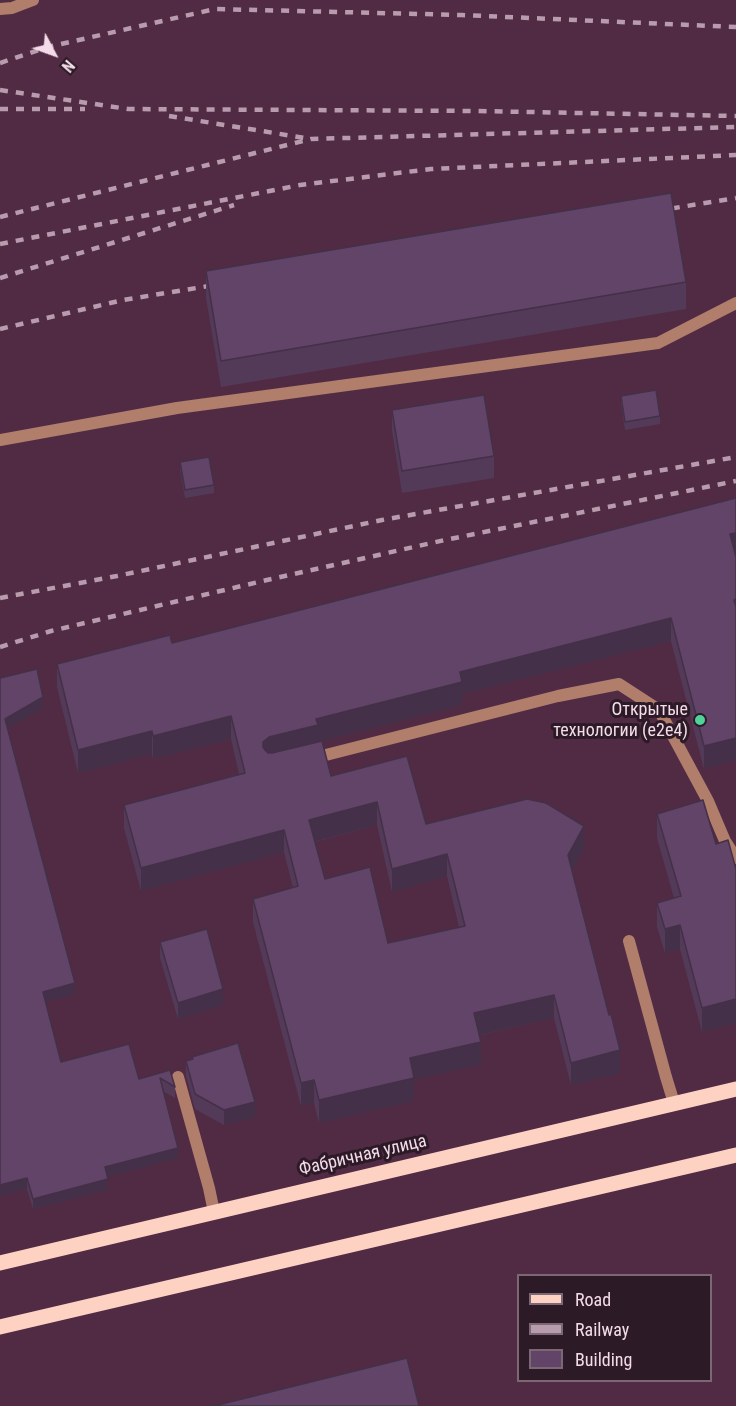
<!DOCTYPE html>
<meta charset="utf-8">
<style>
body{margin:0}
#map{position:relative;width:736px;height:1406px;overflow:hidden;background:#512b44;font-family:"Roboto Condensed",sans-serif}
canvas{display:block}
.legend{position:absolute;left:517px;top:1274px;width:195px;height:108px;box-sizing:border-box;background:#2c1a26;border:2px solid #7c6774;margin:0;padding:8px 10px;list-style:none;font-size:18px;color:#f4dbea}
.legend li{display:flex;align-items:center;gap:12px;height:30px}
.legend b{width:30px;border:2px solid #7c6774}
.north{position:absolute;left:24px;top:24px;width:60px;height:60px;-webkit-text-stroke:4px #2c1a26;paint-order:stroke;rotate:131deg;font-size:16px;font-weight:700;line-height:24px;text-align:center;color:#f4dbea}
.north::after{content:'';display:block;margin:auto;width:21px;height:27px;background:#f4dbea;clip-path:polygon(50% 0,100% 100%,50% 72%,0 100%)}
</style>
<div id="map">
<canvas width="736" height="1406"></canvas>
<ul class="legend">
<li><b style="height:8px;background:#fdd2c3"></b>Road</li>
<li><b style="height:8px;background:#b89bad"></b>Railway</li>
<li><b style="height:16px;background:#614467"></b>Building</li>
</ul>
<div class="north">N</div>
</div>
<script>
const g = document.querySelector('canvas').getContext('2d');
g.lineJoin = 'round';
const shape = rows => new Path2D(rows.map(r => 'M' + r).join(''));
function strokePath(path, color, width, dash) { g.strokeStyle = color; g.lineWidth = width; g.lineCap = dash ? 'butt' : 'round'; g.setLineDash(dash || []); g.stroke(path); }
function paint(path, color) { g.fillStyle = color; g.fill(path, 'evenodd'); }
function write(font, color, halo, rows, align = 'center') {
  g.font = font + ' "Roboto Condensed",sans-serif'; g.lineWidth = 6; g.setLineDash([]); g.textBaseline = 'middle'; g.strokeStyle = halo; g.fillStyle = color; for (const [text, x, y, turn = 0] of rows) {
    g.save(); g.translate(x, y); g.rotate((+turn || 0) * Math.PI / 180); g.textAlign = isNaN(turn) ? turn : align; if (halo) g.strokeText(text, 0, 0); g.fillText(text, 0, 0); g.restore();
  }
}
strokePath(shape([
 [0,440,177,408,658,343,736,303],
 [310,759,558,696,619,684,659,710,708,801,725,841,736,858],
 [629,941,666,1077,674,1103],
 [178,1077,209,1188,214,1212]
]), '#b07e6b', 12);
strokePath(shape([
 [0,9,12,8,33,0]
]), '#b07e6b', 12);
strokePath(shape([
 [0,1263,736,1089],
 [0,1327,736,1155]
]), '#fdd2c3', 15);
strokePath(shape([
 [0,63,48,47,215,9,462,15,736,27],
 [0,90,128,109,477,111,736,116],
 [0,109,85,109],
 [169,116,305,138],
 [656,211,736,198],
 [0,217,311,139,736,127],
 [0,244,300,185,431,169,736,155],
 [0,278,234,205],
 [0,329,123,300,221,284],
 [0,598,117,576,382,520,736,457],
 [0,647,51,631,267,580,445,540,736,481]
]), '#b89bad', 4.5, [8, 8]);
paint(shape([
 [206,271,686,282,686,309,221,387,206,298],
 [621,396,660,416,660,424,625,430,621,404],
 [392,410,494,456,494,478,402,493,392,431],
 [180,462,214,485,214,493,185,498,180,470],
 [736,498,704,769,671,641,462,694,462,705,318,742,331,776,426,824,584,849,572,870,620,1073,571,1085,554,1018,480,1035,481,1064,414,1080,414,1101,319,1123,314,1103,301,1106,253,922,253,899,293,888,284,852,141,891,124,828,124,805,239,774,231,739,153,759,152,754,78,773,57,687,57,664,172,643],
 [377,825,392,892,447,876,459,927,388,943,325,879,315,842],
 [0,678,43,708,7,729,75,994,46,1002,61,1062,139,1079,170,1070,175,1087,175,1098,163,1091,178,1158,108,1177,108,1190,33,1209,27,1189,0,1196],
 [657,814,716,844,736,869,736,1023,702,1032,680,949,665,953,657,927,657,903,674,898,657,838],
 [160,942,223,1005,178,1019,160,958],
 [186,1061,255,1117,224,1125,195,1109,186,1076]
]), '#533a59');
paint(shape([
 [736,533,736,555,730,534],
 [671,618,671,641,462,694,462,705,318,742,269,760,263,747,263,742,269,737,316,719,460,672],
 [43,697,43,708,5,730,5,719],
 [231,716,231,739,153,759,153,736],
 [152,731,152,754,78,773,78,750],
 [736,738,736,760,704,769,704,746],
 [377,802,377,825,309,843,309,820],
 [584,826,584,849,568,878,568,855],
 [284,830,284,852,141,891,141,868],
 [447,854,447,876,392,892,392,869],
 [680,925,680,949,665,953,665,929],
 [75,983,75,994,43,1003,43,992],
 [223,989,223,1005,178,1019,178,1003],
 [554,995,554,1018,474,1036,474,1013],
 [736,999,736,1023,702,1032,702,1008],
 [481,1042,481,1064,414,1080,414,1101,319,1123,319,1100,410,1058],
 [620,1050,620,1073,571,1085,571,1063],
 [314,1080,314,1103,301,1106,301,1083],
 [255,1102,255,1117,224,1125,224,1110],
 [178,1148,178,1158,105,1178,105,1167],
 [27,1178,27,1189,0,1196,0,1185],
 [108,1179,108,1190,33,1209,33,1199]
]), '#443048');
const building = shape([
 [671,193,686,282,221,361,206,271,671,193],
 [656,390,660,416,625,422,621,396,656,390],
 [484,395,494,456,402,471,392,410,484,395],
 [209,457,214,485,185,490,180,462,209,457],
 [736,498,736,533,730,534,736,557,736,599,734,600,736,607,736,738,704,746,671,618,460,672,462,682,316,719,318,725,269,737,263,742,263,747,265,750,268,753,272,753,322,741,331,776,407,756,426,824,527,799,546,803,584,826,568,855,609,1015,611,1014,620,1050,571,1063,554,995,474,1013,481,1042,410,1058,414,1078,319,1100,314,1080,301,1083,253,899,298,886,284,830,141,868,124,805,245,773,231,716,153,736,152,731,78,750,57,664,170,635,172,643,736,498],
 [377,802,392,869,447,854,465,926,388,943,370,867,325,879,309,820,377,802],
 [37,669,43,697,5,719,75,983,43,992,61,1062,129,1044,139,1079,170,1070,175,1087,160,1078,178,1148,105,1167,108,1179,33,1199,27,1178,0,1185,0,678,37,669],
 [703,800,716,844,728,840,736,869,736,999,702,1008,680,925,665,929,657,903,681,896,657,814,703,800],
 [207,929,223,989,178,1003,160,942,207,929],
 [238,1043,255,1102,224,1110,195,1094,186,1061,193,1059,192,1057,238,1043],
 [407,1358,419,1406,214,1406,407,1358]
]);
paint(building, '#614467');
strokePath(building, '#443048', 1.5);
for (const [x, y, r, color] of [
 [700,720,6,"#4fd399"]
]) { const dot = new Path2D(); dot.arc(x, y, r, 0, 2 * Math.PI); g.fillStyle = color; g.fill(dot); strokePath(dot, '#2c1a26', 2); }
write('18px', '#f4dbea', '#2c1a26', [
 ["Открытые",688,710],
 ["технологии (e2e4)",688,731]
], 'right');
write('18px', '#f4dbea', '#2c1a26', [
 ["Фабричная улица",363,1156,-13]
]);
</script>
